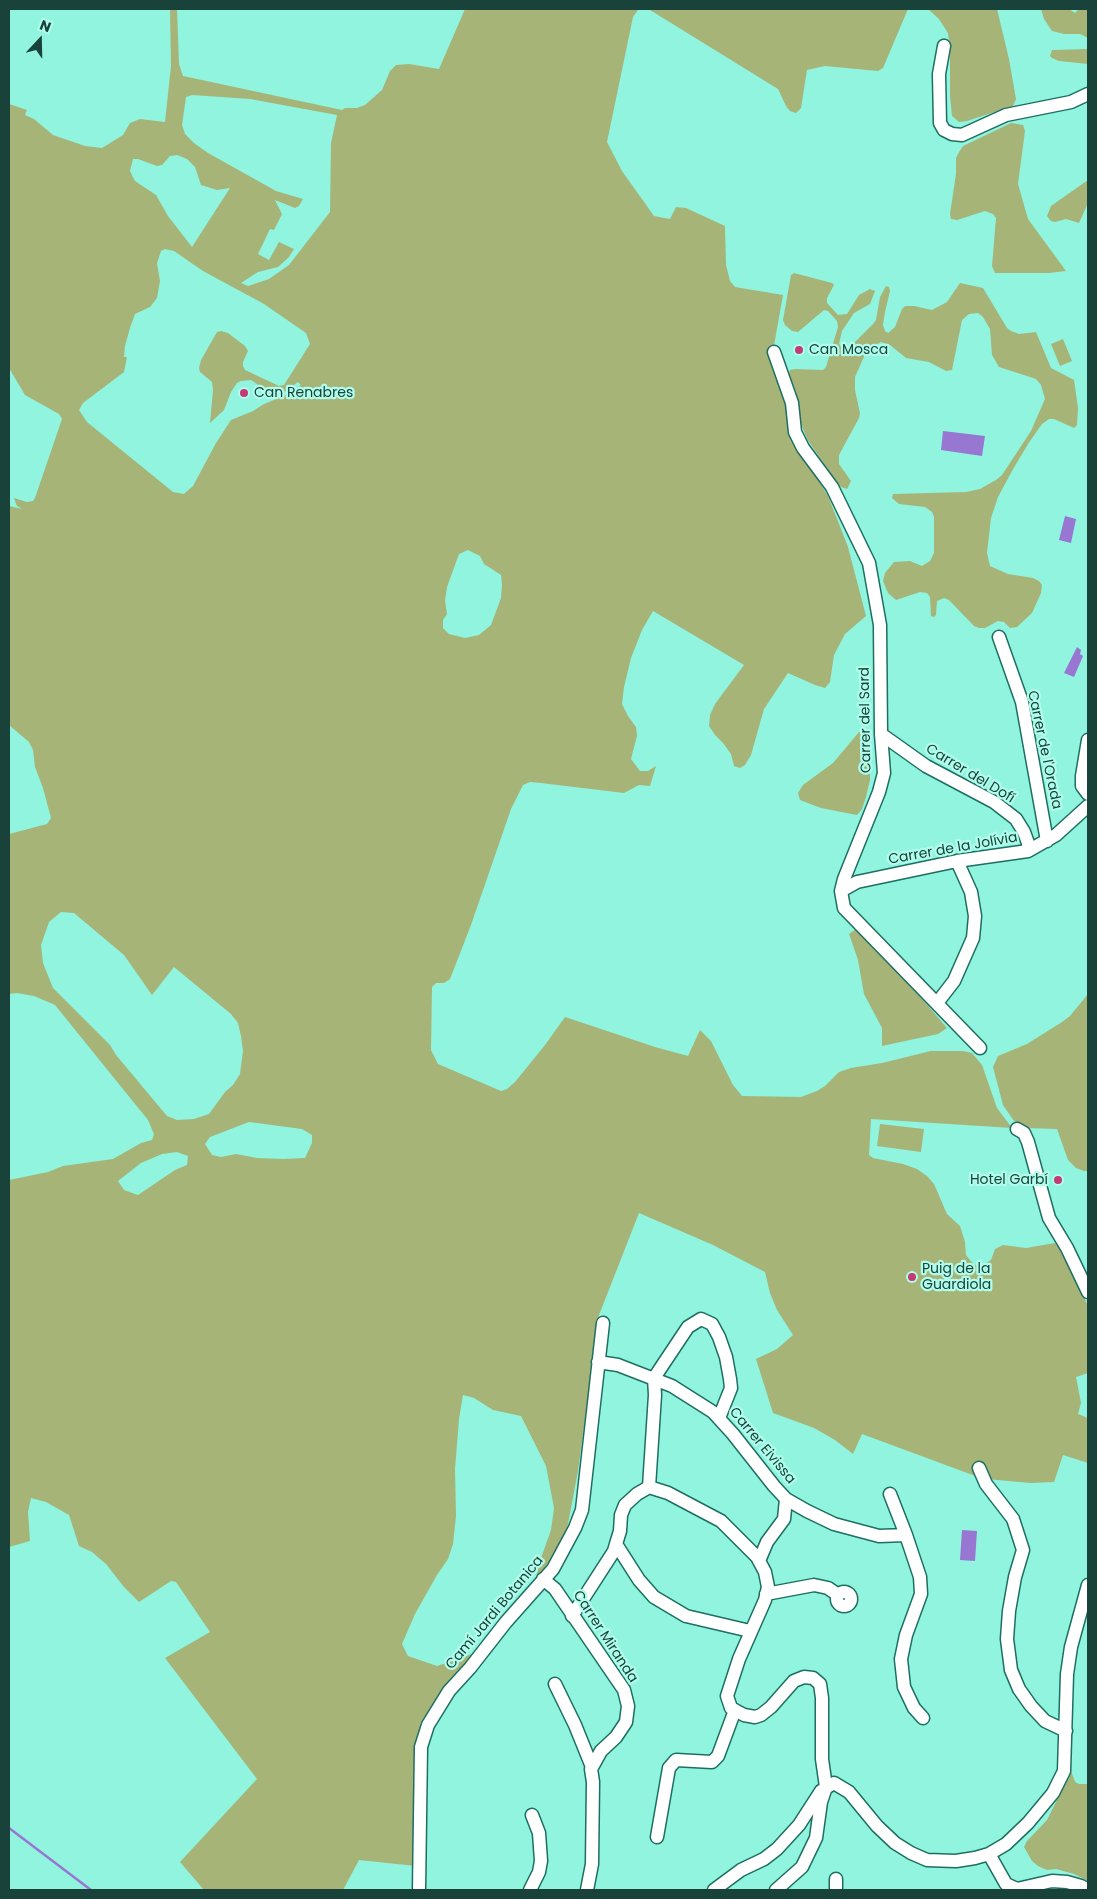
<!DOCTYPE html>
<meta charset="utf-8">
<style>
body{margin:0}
#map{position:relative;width:1097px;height:1899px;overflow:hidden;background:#90f4df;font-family:Poppins,sans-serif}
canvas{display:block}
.frame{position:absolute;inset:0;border:10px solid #18423a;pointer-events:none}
.north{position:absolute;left:15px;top:15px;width:50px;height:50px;-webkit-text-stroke:4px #b0fdec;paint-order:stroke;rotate:21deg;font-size:14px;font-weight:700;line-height:20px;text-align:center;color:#18423a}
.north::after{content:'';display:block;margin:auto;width:18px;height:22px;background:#18423a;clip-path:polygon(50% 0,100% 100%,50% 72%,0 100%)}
</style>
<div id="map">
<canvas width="1097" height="1899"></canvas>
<div class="frame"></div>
<div class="north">N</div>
</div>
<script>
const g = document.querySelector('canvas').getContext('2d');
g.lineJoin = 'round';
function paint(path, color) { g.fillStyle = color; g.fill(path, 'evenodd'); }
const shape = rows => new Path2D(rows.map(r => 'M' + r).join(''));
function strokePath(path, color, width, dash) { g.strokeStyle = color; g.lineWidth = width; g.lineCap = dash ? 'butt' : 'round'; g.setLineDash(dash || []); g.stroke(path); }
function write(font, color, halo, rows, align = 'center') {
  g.font = font + ' Poppins,sans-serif'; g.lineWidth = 4.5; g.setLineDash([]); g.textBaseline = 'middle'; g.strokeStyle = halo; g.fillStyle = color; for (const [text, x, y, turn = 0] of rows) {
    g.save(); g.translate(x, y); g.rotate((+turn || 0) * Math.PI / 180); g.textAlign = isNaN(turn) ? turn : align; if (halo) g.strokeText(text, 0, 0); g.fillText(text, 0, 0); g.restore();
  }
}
paint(shape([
 [170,9,177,9,179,64,183,76,342,110,345,108,357,108,365,105,382,90,390,71,396,65,409,64,439,69,465,9,908,9,883,68,878,71,825,66,807,70,801,108,796,113,790,111,786,106,778,89,650,10,638,10,633,17,607,142,622,171,654,216,670,219,676,207,686,208,725,226,726,265,730,281,735,287,783,295,773,351,803,456,828,496,841,529,848,547,866,616,845,634,834,655,830,682,825,688,815,685,788,673,764,709,751,755,745,765,740,768,734,766,731,754,723,743,715,735,709,726,710,715,715,704,744,665,653,611,642,630,631,658,624,687,622,704,628,716,636,727,637,736,631,759,640,771,648,771,656,766,650,786,639,785,624,793,541,783,530,782,523,785,511,809,471,925,450,979,444,983,436,983,432,987,431,1050,438,1064,501,1091,507,1089,515,1082,545,1045,565,1017,655,1047,688,1056,700,1030,711,1041,733,1085,742,1096,801,1097,817,1091,825,1086,839,1072,851,1068,882,1063,931,1051,963,1051,972,1053,982,1065,997,1108,1012,1128,871,1119,869,1155,873,1158,903,1164,917,1169,927,1176,934,1184,947,1214,960,1226,965,1242,966,1255,974,1265,983,1265,991,1260,995,1249,1003,1245,1026,1248,1055,1243,1064,1253,1088,1306,1088,1373,1076,1377,1081,1403,1078,1414,1088,1418,1088,1463,1063,1455,1054,1482,1031,1483,986,1479,978,1477,862,1434,853,1454,835,1440,814,1428,773,1413,756,1359,777,1349,793,1335,777,1310,770,1293,765,1272,713,1245,639,1213,599,1315,578,1471,567,1529,552,1557,535,1582,541,1558,551,1530,554,1508,546,1466,521,1416,493,1410,474,1398,463,1395,459,1419,455,1469,456,1516,453,1544,448,1559,437,1575,415,1614,402,1644,408,1656,437,1666,475,1653,443,1690,421,1722,416,1747,416,1866,359,1860,343,1890,204,1890,180,1862,257,1779,165,1658,210,1632,176,1582,171,1581,139,1602,124,1587,106,1564,92,1552,79,1546,69,1515,46,1502,31,1498,28,1512,30,1541,9,1547,9,1180,48,1172,63,1166,113,1159,141,1143,152,1140,154,1134,148,1120,55,1005,34,996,17,993,9,994,9,834,47,824,51,818,43,788,35,767,33,750,29,742,9,725,9,506,22,509,17,506,14,498,27,502,33,501,35,498,62,419,59,414,25,395,9,368,9,104,27,110,25,115,34,119,53,135,85,146,102,148,123,135,130,123,140,119,165,122,171,66],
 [192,95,250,99,337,115,331,143,330,212,289,265,269,279,248,286,241,283,258,272,278,267,289,257,294,249,279,242,269,260,258,254,270,229,274,230,282,214,275,200,295,208,299,206,303,199,276,191,208,153,194,143,185,134,182,125,186,97],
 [177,155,187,159,195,167,201,185,217,190,230,188,192,247,168,216,156,195,135,181,130,171,133,159,138,159,157,166,162,165,170,156],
 [165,249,174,251,203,271,264,304,306,333,310,344,284,385,279,386,245,370,243,366,243,362,248,351,245,346,228,333,221,331,217,332,201,360,199,368,200,372,212,382,213,390,210,423,224,410,231,392,237,383,241,381,251,380,257,384,266,393,266,398,286,391,298,382,301,385,288,394,264,404,253,411,231,420,216,443,193,486,184,494,173,492,87,422,79,410,83,403,124,372,127,357,124,357,125,346,130,328,135,314,150,307,157,298,160,281,157,263,161,251],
 [468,550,480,556,484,564,501,575,502,585,501,598,491,625,479,635,465,638,449,634,443,628,443,620,447,614,445,601,447,587,459,554],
 [61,912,74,913,124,955,152,995,174,967,231,1014,238,1023,241,1036,243,1051,240,1074,233,1085,225,1092,209,1114,194,1119,177,1120,167,1116,116,1055,110,1045,53,988,43,963,41,945,49,922],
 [249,1122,302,1129,312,1135,312,1143,305,1158,283,1159,257,1158,236,1154,221,1157,212,1155,205,1144,210,1137],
 [177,1152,188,1156,187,1165,175,1170,138,1195,124,1190,118,1181,141,1163,162,1154],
 [928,9,997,9,1009,59,1016,99,1013,106,967,121,959,122,952,116,950,96,950,49,948,33,939,19],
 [1041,9,1069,9,1075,13,1079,9,1088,9,1088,38,1080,34,1064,34,1052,31,1044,19],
 [1088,49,1088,64,1059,61,1052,58,1050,56,1052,50],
 [1011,123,1023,125,1025,131,1018,184,1028,219,1066,271,1049,273,995,273,992,266,996,218,993,214,985,211,957,220,951,219,950,214,956,174,956,158,959,152,963,146],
 [1088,180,1088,203,1079,223,1066,219,1055,222,1051,221,1047,216,1051,206],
 [794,273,832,283,834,285,827,298,827,303,838,315,847,314,859,295,870,289,875,291,870,304,854,313,842,331,839,344,844,351,847,350,873,324,876,320,880,297,886,286,889,287,890,291,885,312,883,325,885,331,888,333,895,327,902,309,905,306,914,306,932,310,947,302,960,283,983,288,1007,328,1011,331,1019,334,1036,332,1051,368,1074,380,1078,408,1077,425,1074,428,1054,419,1049,419,1042,424,1028,444,1012,471,998,497,991,518,987,553,990,566,1008,574,1033,578,1039,581,1042,585,1041,593,1032,613,1017,627,1010,628,1004,622,998,621,985,628,979,628,974,626,949,600,944,598,937,601,936,615,934,617,931,616,930,597,927,593,920,592,896,600,888,593,883,581,885,573,894,562,910,561,922,566,930,561,934,553,934,517,932,512,925,507,899,504,892,498,893,494,966,492,980,489,996,480,1002,475,1031,431,1045,399,1041,385,1036,379,1027,376,999,367,992,355,990,329,983,317,978,313,969,314,962,320,952,370,946,371,929,362,906,358,890,345,881,342,867,350,855,377,855,390,860,413,859,418,839,455,839,464,851,481,847,489,841,487,837,483,807,439,798,416,796,392,789,374,790,370,795,369,823,370,826,367,838,327,837,321,828,311,824,310,798,332,792,331,785,325,783,320,791,275],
 [1063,339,1072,361,1060,366,1051,344],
 [865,731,870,734,870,780,866,797,862,809,857,815,821,808,800,800,798,793,803,785,833,763,859,732],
 [856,929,924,1001,947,1028,938,1034,882,1046,882,1028,864,994,858,960,849,934],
 [1088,994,1088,1171,1084,1171,1076,1168,1068,1160,1057,1129,1027,1128,1014,1121,1003,1105,993,1067,998,1056,1027,1044,1062,1022,1070,1016],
 [880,1124,924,1129,921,1152,877,1146],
 [1070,1768,1075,1782,1079,1784,1088,1784,1088,1881,1074,1874,1056,1869,1047,1870,1038,1866,1032,1861,1024,1847,1027,1841,1047,1820,1064,1786]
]), '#a6b478');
paint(shape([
 [943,431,985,436,982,456,941,450],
 [1065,516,1076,519,1071,543,1059,540],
 [1077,647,1081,650,1080,654,1083,656,1074,677,1064,673],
 [962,1530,977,1531,975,1561,960,1560]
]), '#9777d1');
strokePath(shape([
 [9,1828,91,1890]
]), '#9777d1', 2.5);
const minor = shape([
 [944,46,939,74,940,123,944,130,952,134,962,135,1006,115,1071,102,1088,94],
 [774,352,792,403,795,432,803,448,832,487,869,563,880,625,881,734,884,773,879,792,844,879,841,891,844,908,980,1048],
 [999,637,1022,702,1047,841],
 [881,734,926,766,994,802,1016,819,1024,832,1028,843,1028,851],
 [1088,740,1082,776,1082,786,1088,794],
 [841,891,857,882,957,861,1028,851,1056,835,1088,806],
 [937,1003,954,981,973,938,975,916,971,892,957,861],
 [1017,1129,1024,1133,1028,1142,1049,1218,1067,1248,1088,1292],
 [598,1362,618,1365,672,1386,713,1412,733,1434,774,1486,786,1499,807,1511,834,1524,879,1536,906,1535],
 [979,1468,986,1484,1013,1519,1023,1550,1015,1577,1009,1611,1007,1639,1011,1670,1019,1689,1031,1706,1045,1721,1066,1731],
 [649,1487,655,1395,654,1378,688,1327,701,1319,712,1324,719,1337,726,1357,730,1379,731,1388,719,1418],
 [890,1494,906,1535,920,1577,921,1594,906,1635,901,1659,904,1687,914,1708,923,1718],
 [759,1561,767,1542,784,1519,786,1499],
 [543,1579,555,1589,624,1690,628,1706,626,1722,616,1737,601,1751,591,1769,593,1782,592,1864,587,1890],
 '837 1599a7 7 0 1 1 14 0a7 7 0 1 1-14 0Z',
 [766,1594,814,1585,828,1588,838,1595],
 [572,1616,614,1551,616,1544],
 [750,1631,686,1616,654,1597,639,1580,616,1544,620,1531,621,1515,625,1505,637,1494,649,1487,668,1493,721,1521,757,1557,765,1572,768,1587,765,1600,739,1659,727,1696,731,1708,744,1715,755,1717,761,1715,771,1707,794,1681,804,1677,813,1678,820,1684,822,1698,822,1759,826,1787,821,1802,816,1838,802,1867,776,1890],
 [555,1684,575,1725,592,1767],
 [657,1837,669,1768,676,1760,712,1762,718,1756,735,1710],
 [989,1854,1006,1884,1017,1889,1052,1881,1067,1882,1081,1886,1088,1890],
 [836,1879,836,1890],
 [419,1890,421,1747,428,1725,449,1691,470,1668,506,1622,553,1569,575,1528,582,1510,603,1323],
 [530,1890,539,1872,541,1861,539,1833,532,1815],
 [714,1890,741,1870,764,1859,777,1849,799,1825,821,1791,834,1783,849,1792,877,1826,895,1843,911,1853,927,1860,956,1861,975,1858,989,1854,1006,1844,1028,1823,1053,1793,1064,1771,1067,1674,1071,1647,1088,1585]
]);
strokePath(minor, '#1d6f61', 15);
strokePath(minor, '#fff', 12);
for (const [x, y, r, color] of [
 [799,350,5,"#c43a74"],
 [244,393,5,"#c43a74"],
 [1058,1180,5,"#c43a74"],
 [912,1277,5,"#c43a74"]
]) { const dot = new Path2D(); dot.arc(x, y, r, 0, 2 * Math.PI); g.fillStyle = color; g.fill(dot); strokePath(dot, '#b0fdec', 2); }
write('14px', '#18423a', '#b0fdec', [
 ["Can Mosca",809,350],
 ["Can Renabres",254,393],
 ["Hotel Garbí",1048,1180,"right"],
 ["Puig de la",922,1269],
 ["Guardiola",922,1285]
], 'left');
write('14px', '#18423a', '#b0fdec', [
 ["Carrer del Sard",866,720,-91],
 ["Carrer de l'Orada",1044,750,78],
 ["Carrer del Dofí",970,774,31],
 ["Carrer de la Jolívia",953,849,-10],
 ["Carrer Eivissa",762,1446,50],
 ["Camí Jardi Botanica",495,1613,-50],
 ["Carrer Miranda",605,1637,57]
]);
</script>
